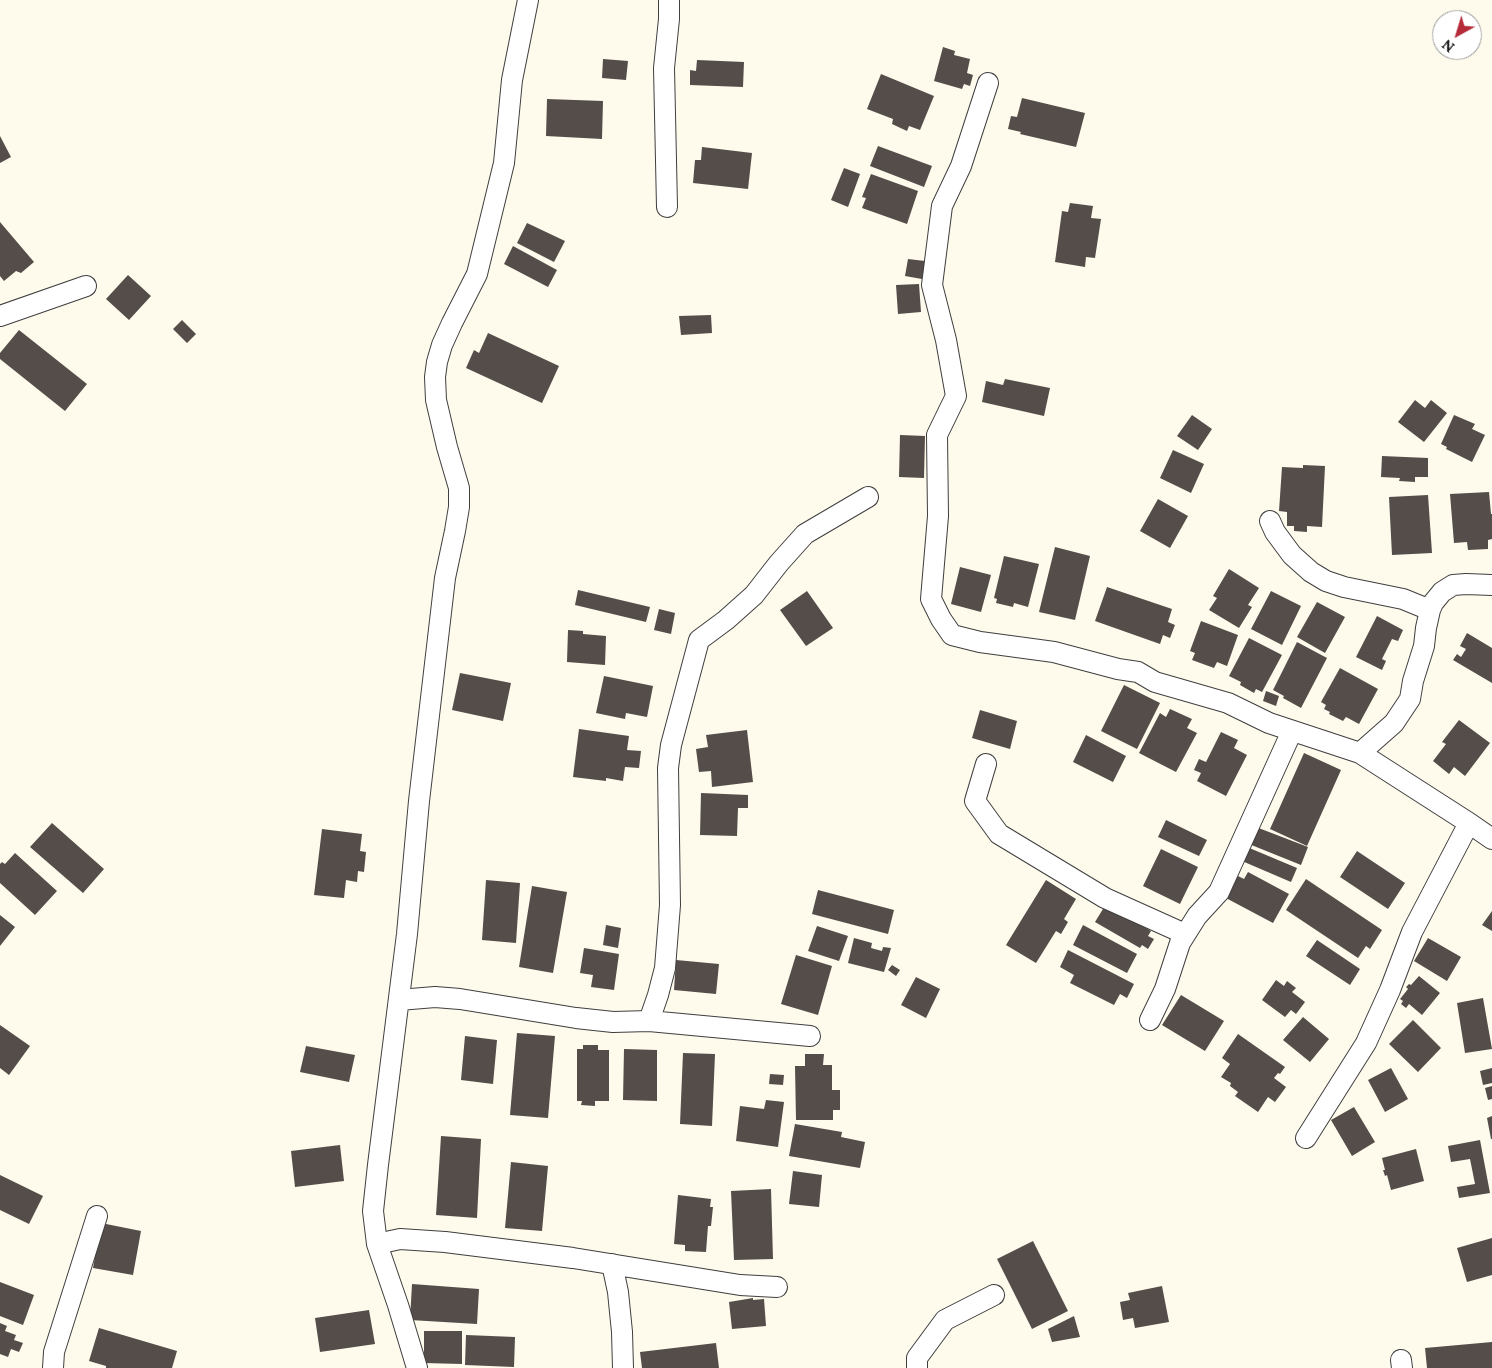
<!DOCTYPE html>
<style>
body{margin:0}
#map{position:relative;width:1492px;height:1368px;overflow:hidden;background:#fefaec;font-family:Lora,serif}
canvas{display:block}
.north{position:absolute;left:1432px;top:10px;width:50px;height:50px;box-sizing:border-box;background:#fff;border:1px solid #9e9e9e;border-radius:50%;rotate:219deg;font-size:14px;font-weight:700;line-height:20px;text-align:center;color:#0c0c0c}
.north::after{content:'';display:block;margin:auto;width:18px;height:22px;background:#b62b3a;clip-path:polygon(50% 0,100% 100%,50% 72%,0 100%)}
</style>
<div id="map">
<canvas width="1492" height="1368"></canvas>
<div class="north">N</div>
</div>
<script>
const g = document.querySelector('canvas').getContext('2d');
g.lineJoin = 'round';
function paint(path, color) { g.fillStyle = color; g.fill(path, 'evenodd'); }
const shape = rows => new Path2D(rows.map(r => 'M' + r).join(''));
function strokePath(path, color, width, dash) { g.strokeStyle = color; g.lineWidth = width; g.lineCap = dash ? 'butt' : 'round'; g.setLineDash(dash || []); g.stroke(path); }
paint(shape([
 [943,47,955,51,954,55,970,59,967,73,973,75,970,86,964,84,962,89,934,81],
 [603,59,628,61,626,80,602,78],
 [697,60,744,62,743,87,690,85,690,70,696,71],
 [881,74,934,96,920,130,909,126,907,131,892,124,893,119,867,109],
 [1022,98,1085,113,1076,147,1020,134,1021,132,1008,129,1011,116,1017,117],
 [547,99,603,101,602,139,546,136],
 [0,136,11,157,0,163],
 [878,146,932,166,924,187,870,166],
 [702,147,752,153,748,189,693,183,695,160,701,160],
 [844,168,860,174,848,207,831,200],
 [871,174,918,191,907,224,862,208,866,198,862,197],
 [1070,203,1093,206,1091,218,1101,219,1095,258,1086,257,1085,267,1055,262,1062,211,1068,212],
 [0,222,34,262,21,273,16,271,4,281,0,276],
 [527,223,565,241,554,262,517,243],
 [513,246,557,270,548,287,504,264],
 [908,259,925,261,922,279,905,276],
 [128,275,151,296,129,320,106,299],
 [919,284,921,312,898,314,896,285],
 [711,315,712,333,681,335,679,316],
 [182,320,196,334,187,343,173,329],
 [19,330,87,384,65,411,0,359,0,353],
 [488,333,559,366,542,403,466,368,474,350,479,353],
 [1005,379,1050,388,1044,416,982,402,986,381,1003,385],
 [1415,400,1425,408,1431,400,1447,413,1424,442,1398,422],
 [1192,415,1212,429,1198,450,1177,436],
 [1454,415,1475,424,1472,429,1485,435,1472,462,1446,449,1447,447,1441,444],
 [900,435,925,436,924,478,899,477],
 [1173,450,1204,464,1191,493,1160,478],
 [1382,456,1428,458,1428,477,1415,477,1415,482,1399,481,1400,478,1381,477],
 [1303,465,1325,466,1322,527,1307,526,1307,532,1294,531,1294,526,1287,526,1287,512,1279,511,1282,467,1303,468],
 [1489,492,1491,514,1492,514,1492,539,1488,540,1488,549,1468,550,1467,542,1454,543,1450,494],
 [1428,495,1432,553,1392,555,1389,497],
 [1158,499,1188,516,1170,548,1140,531],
 [1055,547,1090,556,1075,620,1039,612],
 [1004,556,1039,564,1028,607,1014,603,1013,607,996,603,997,599,994,598],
 [960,567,991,575,981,612,951,604],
 [1229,569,1259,588,1248,605,1252,607,1239,628,1209,610,1217,598,1213,596],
 [1107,587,1172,609,1168,622,1175,625,1170,638,1163,635,1160,644,1095,621],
 [578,590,650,607,646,622,575,605],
 [807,591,833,628,806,646,780,610],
 [1271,591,1301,606,1282,645,1251,629],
 [1317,602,1345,617,1325,653,1297,637],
 [659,609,675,613,671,634,654,630],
 [1377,616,1403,630,1398,641,1392,639,1382,659,1386,661,1382,670,1356,657],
 [1201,621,1238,635,1227,666,1217,662,1214,668,1192,660,1195,653,1190,651],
 [568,630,583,631,583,634,606,636,605,665,567,662],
 [1467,633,1492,648,1492,683,1453,660,1457,654,1461,657,1466,649,1460,646],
 [1249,638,1282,655,1262,692,1256,689,1254,693,1240,685,1241,682,1229,676],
 [1297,642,1327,658,1301,708,1283,698,1284,696,1273,690],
 [1340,668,1378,689,1359,724,1346,717,1343,721,1329,714,1330,712,1324,709,1326,705,1321,702],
 [460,673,511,683,503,721,452,710],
 [604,676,653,686,647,717,626,713,625,719,596,713],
 [1124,685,1160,703,1137,749,1101,731],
 [1266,691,1279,696,1276,706,1263,701],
 [1170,709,1192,719,1187,728,1197,733,1176,772,1139,753,1160,713,1166,717],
 [980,710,1017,721,1010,749,972,738],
 [1459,720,1490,743,1465,776,1454,767,1449,774,1433,761,1446,744,1442,742],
 [579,729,629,736,627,750,641,751,639,768,625,767,623,781,606,778,606,781,573,777],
 [747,730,753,782,712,787,711,771,699,772,696,749,708,747,706,735],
 [1221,732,1238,740,1234,748,1247,755,1226,796,1197,781,1201,773,1194,770,1199,759,1206,762],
 [1086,735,1126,756,1113,782,1073,762],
 [1304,753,1341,770,1307,846,1270,829],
 [701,793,748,795,748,808,738,808,737,836,700,835],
 [1166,820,1207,840,1199,856,1158,837],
 [52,823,104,869,83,893,30,847],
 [1256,827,1308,847,1301,865,1249,844],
 [322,829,362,834,360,851,366,852,364,872,358,871,357,882,346,880,344,898,314,895],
 [1247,847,1297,868,1291,882,1242,861],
 [1161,849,1198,867,1180,904,1143,886],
 [1357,851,1405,883,1388,909,1340,877],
 [15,853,57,891,35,915,0,883,0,864,2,862,5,864],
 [1248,872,1289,894,1273,923,1224,897,1236,875,1244,879],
 [1306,879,1382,930,1370,949,1366,946,1358,958,1286,910],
 [486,880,520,883,516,943,482,940],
 [1046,880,1076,899,1064,919,1068,922,1061,934,1056,931,1036,963,1006,945],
 [532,886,567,892,553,973,519,967],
 [818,890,894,910,888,934,812,914],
 [1106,904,1151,931,1148,936,1154,939,1148,949,1142,945,1140,948,1095,922],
 [1492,911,1492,931,1482,925],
 [0,915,15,927,0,946],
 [606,925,621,928,618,948,603,945],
 [1083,925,1137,954,1127,973,1073,945],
 [817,926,848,936,839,961,808,951],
 [854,938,872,943,871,948,882,951,883,947,891,948,884,972,848,963],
 [1428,938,1461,957,1447,981,1414,961],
 [1317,940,1360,969,1350,985,1306,956],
 [584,948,619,954,614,990,591,987,593,975,580,973],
 [1068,950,1134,984,1127,998,1120,994,1114,1005,1070,983,1074,975,1060,967],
 [796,955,832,966,818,1015,781,1004],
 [676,960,719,964,716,994,674,990],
 [892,965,900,970,896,976,888,970],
 [1419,976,1440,993,1422,1015,1409,1004,1406,1008,1401,1004,1403,1001,1400,999,1408,989,1406,987,1409,984,1411,985],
 [916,977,940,989,926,1018,901,1005],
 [1276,980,1284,986,1287,981,1296,988,1292,992,1305,1002,1296,1014,1291,1010,1285,1017,1262,1000],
 [1181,995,1224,1021,1205,1051,1162,1025],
 [1483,998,1492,1049,1465,1053,1457,1003],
 [1303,1017,1329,1039,1310,1062,1283,1040],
 [1413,1020,1441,1048,1418,1072,1389,1044],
 [0,1025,30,1046,9,1075,0,1068],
 [517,1033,555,1036,548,1118,510,1115],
 [1238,1034,1285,1067,1280,1074,1278,1073,1274,1078,1286,1087,1275,1102,1268,1097,1258,1112,1235,1096,1238,1092,1230,1086,1231,1083,1221,1077,1230,1064,1222,1058],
 [465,1036,497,1040,493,1084,461,1080],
 [583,1045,598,1045,598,1050,609,1050,609,1101,595,1101,595,1106,581,1105,582,1101,577,1101,577,1049,583,1049],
 [306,1046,355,1055,349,1082,300,1072],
 [624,1049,657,1050,657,1101,623,1100],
 [683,1053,715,1054,712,1126,680,1124],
 [805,1054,824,1054,823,1065,832,1065,832,1090,840,1090,840,1110,833,1110,833,1120,796,1120,795,1066,805,1066],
 [1391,1068,1408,1099,1385,1112,1368,1080],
 [1492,1068,1492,1083,1483,1085,1480,1071],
 [770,1074,784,1075,783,1085,769,1084],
 [1492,1086,1492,1099,1488,1100,1485,1088],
 [766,1100,784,1102,778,1147,736,1141,740,1106,764,1109],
 [1354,1107,1375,1142,1352,1156,1331,1120],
 [1492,1116,1492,1139,1491,1139,1487,1118],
 [795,1124,842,1132,841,1137,865,1142,860,1168,789,1156],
 [441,1136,481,1139,477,1218,436,1215],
 [1480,1140,1490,1193,1459,1198,1457,1187,1475,1184,1470,1159,1451,1162,1448,1146],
 [340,1145,344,1181,295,1187,291,1151],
 [1416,1149,1424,1181,1391,1190,1387,1175,1385,1176,1383,1170,1385,1170,1382,1158],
 [511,1162,548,1166,542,1231,505,1228],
 [793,1171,822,1175,819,1207,789,1204],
 [0,1175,43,1196,29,1224,0,1210],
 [771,1189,773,1259,734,1260,731,1191],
 [678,1195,711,1199,710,1207,713,1207,711,1226,708,1226,706,1252,685,1251,685,1245,674,1244],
 [101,1223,141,1231,133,1275,93,1268],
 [1492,1238,1492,1275,1467,1282,1457,1248],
 [1033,1241,1068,1311,1032,1329,997,1259],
 [0,1282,34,1295,23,1325,0,1316],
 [412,1284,479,1289,477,1324,410,1320],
 [1162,1286,1169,1322,1135,1328,1133,1318,1123,1320,1120,1302,1130,1300,1128,1293],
 [753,1298,753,1300,764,1299,766,1326,732,1329,729,1302],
 [369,1310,375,1344,320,1352,315,1318],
 [1074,1316,1080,1337,1052,1342,1048,1329],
 [0,1323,7,1326,5,1331,16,1335,14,1340,23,1343,19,1352,11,1349,8,1357,0,1354],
 [99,1328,177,1351,172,1368,106,1368,106,1366,89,1361],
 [424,1331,462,1331,462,1364,424,1363],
 [466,1335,515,1337,514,1367,465,1365],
 [1492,1342,1492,1368,1427,1368,1425,1348],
 [716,1343,719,1368,642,1368,640,1352]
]), '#544d49');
const minor = shape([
 [988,83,961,166,942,206,932,285,946,340,956,396,937,435,938,516,931,599,941,619,952,635,980,642,1054,652,1118,669,1138,672,1155,682,1228,703,1269,723,1360,753,1469,823,1492,839],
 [667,207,664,68,669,19,669,0],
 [0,316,86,286],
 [1270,521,1275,532,1292,555,1311,572,1326,581,1344,587,1403,599,1430,610],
 [1360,753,1394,723,1410,699,1413,681,1424,646,1426,628,1430,610,1433,603,1442,592,1453,585,1466,584,1492,585],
 [986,764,975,801,999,834,1105,898,1185,934],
 [399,1000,435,997,460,999,576,1018,613,1022,649,1021,810,1036],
 [1150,1020,1165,989,1180,943,1197,916,1219,892,1292,731],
 [649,1021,658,995,665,968,670,905,668,768,671,745,699,640,726,620,754,595,779,563,805,534,868,497],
 [1306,1138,1366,1043,1390,990,1412,932,1469,823],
 [377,1244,400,1239,445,1242,573,1258,740,1285,777,1287],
 [612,1264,618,1292,622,1332,623,1368],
 [1401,1360,1402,1368],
 [53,1368,54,1352,97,1216],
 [417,1368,398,1305,377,1244,373,1211,378,1165,407,934,419,801,445,578,455,531,459,507,459,488,447,447,436,400,435,377,437,362,442,345,452,323,477,274,504,163,512,80,528,0],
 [917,1368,917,1358,945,1320,994,1295]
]);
strokePath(minor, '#3f3f3f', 22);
strokePath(minor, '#fff', 20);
</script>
